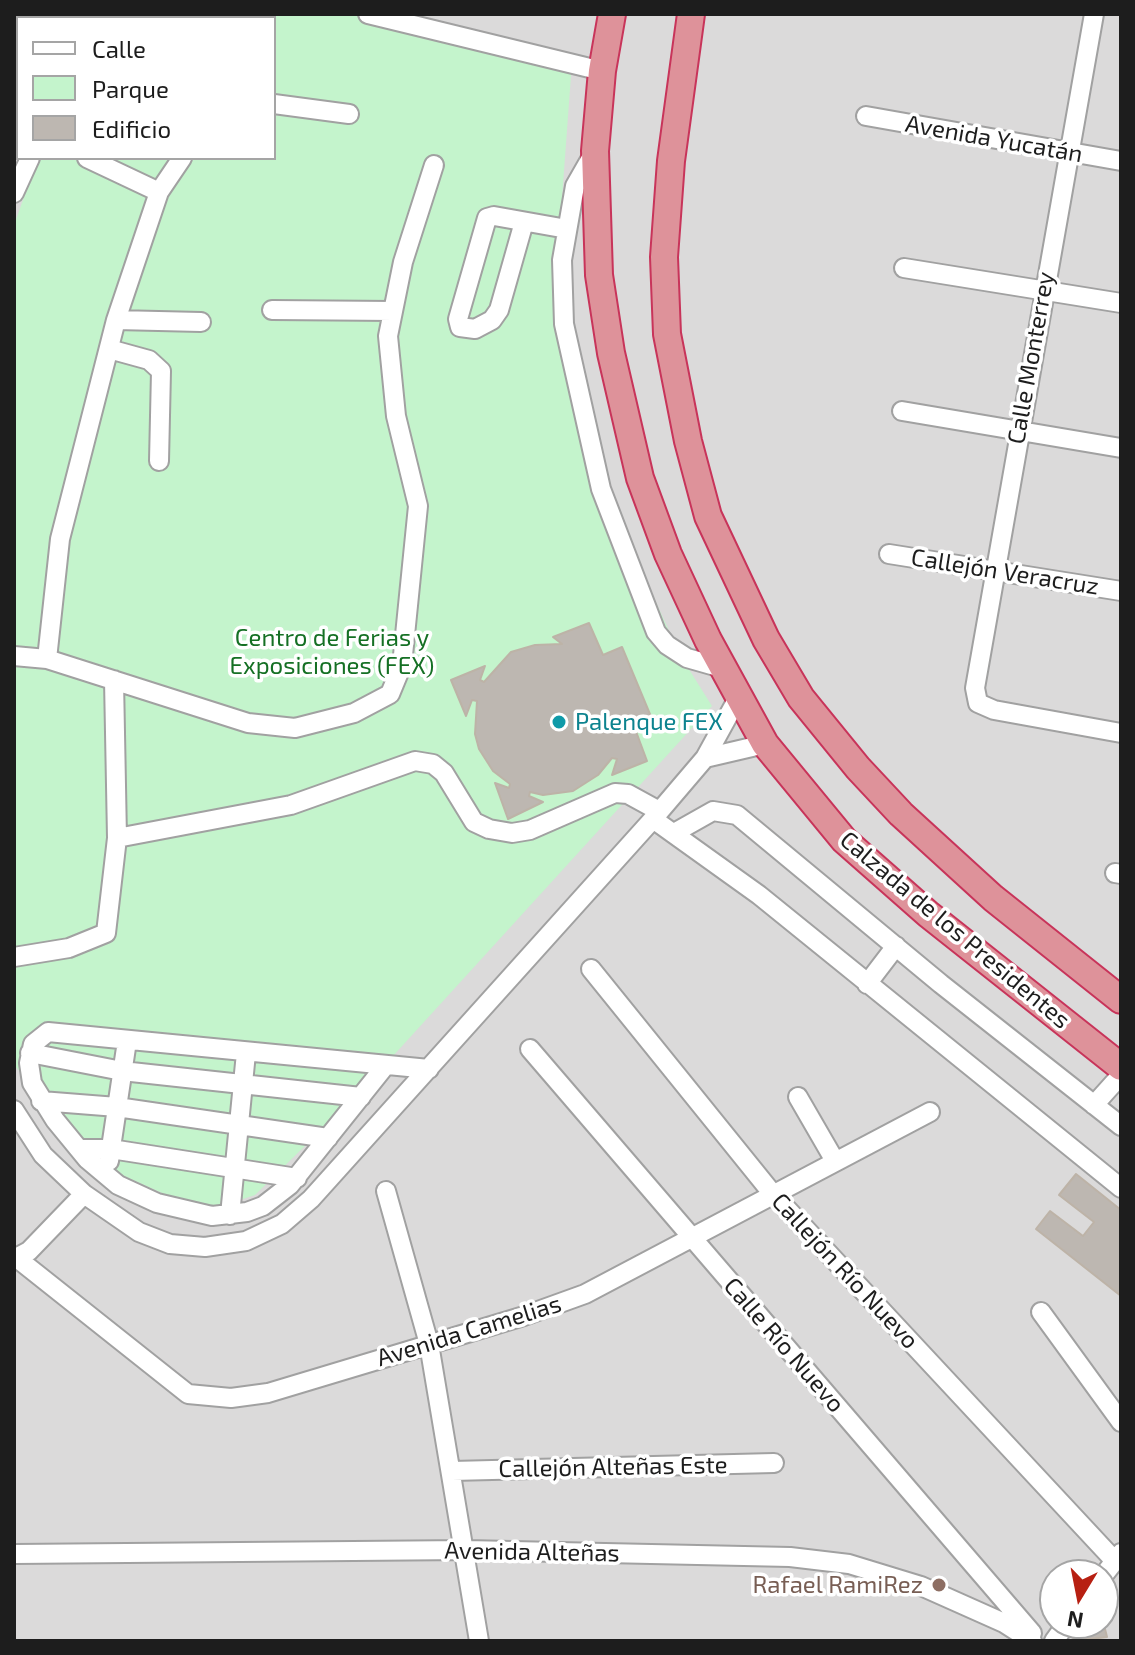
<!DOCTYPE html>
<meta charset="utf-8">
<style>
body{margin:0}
#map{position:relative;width:1135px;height:1655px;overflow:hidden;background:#edebe4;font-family:"Exo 2",sans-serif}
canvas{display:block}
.frame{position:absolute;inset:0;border:16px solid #1d1d1d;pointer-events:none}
.legend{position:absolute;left:16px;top:16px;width:260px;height:144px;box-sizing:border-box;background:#fff;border:2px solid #a5a5a5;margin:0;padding:10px 14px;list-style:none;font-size:24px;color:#1d1d1d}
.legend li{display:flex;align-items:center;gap:16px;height:40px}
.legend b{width:40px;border:2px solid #a5a5a5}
.north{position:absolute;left:1039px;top:1559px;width:80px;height:80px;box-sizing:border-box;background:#fff;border:2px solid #a5a5a5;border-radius:50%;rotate:190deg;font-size:22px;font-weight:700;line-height:32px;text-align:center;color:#1d1d1d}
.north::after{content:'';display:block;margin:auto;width:28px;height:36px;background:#b72012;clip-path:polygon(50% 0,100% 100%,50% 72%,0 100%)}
</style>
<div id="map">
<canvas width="1135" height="1655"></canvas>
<div class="frame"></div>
<ul class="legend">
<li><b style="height:10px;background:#fff"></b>Calle</li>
<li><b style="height:22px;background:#c4f4cc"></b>Parque</li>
<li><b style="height:22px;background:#bdb7b1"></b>Edificio</li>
</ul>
<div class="north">N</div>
</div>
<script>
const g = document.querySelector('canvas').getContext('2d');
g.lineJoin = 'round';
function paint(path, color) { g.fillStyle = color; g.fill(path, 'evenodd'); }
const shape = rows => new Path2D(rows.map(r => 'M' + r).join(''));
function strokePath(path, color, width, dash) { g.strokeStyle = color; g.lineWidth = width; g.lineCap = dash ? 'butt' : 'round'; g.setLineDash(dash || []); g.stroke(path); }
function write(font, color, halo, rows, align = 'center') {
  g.font = font + ' "Exo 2",sans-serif'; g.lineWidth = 7; g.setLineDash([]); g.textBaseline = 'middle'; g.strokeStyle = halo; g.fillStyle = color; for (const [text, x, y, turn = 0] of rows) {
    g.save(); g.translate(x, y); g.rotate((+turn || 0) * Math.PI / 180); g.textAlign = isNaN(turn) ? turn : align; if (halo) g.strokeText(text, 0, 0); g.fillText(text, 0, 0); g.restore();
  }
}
paint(shape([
 [14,14,1121,14,1121,1641,14,1641],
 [18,18,274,18,274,158,18,158],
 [1055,1575,1103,1575,1103,1623,1055,1623]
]), '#dbdada');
paint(shape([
 [126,14,370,14,572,62,562,198,578,396,634,554,680,655,712,706,362,1090,255,1195,204,1212,102,1166,14,1065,14,225,38,158,274,158,274,18,123,18]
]), '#c4f4cc');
const building = shape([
 [589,623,603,655,622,647,652,719,634,726,647,761,612,775,617,759,612,758,598,775,573,791,543,795,530,792,529,796,543,802,508,819,495,783,509,788,510,784,493,771,479,749,475,734,477,701,472,700,466,716,451,680,485,666,480,680,484,682,511,652,535,645,562,644,553,637,589,623],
 [1076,1174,1121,1210,1121,1296,1036,1229,1050,1211,1083,1236,1094,1222,1059,1195,1076,1174],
 [1103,1621,1107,1637,1074,1641,1070,1624,1103,1621]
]);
paint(building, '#bdb7b1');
strokePath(building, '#bdb3a7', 2);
const minor = shape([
 [368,14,602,71],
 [1094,14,975,688,978,703,994,710,1121,733],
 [114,18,116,14],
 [274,104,349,114],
 [866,116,1121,161],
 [595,151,575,186,562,260,564,324,601,489,656,632,667,645,687,658,722,668],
 [87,158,159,192],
 [14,193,30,158],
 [524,222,499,310,492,320,475,329,460,327,458,319,487,218,494,216,567,229],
 [904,268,1121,303],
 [272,310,393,311],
 [116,320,201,322],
 [109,349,149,360,161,371,159,461],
 [902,411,1121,448],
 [889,554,1121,591],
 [14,656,47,659,60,539,116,320,159,192,182,158],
 [47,659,248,723,295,728,354,713,390,694,402,665,418,506,396,416,388,336,403,262,434,165],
 [705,758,765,744],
 [653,819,759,895,1121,1188],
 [674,833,713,811,737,815,941,984,1121,1126],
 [117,838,291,805,415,761,433,764,444,773,474,822,489,829,512,833,530,830,615,793,628,794,659,811],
 [1115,873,1121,874],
 [14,957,69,948,106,933,117,838,114,680],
 [591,969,772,1193,1114,1560],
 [867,984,896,946],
 [530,1049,1032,1633],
 [30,1053,122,1071,361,1097],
 [386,1065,290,1185,263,1206,247,1212,212,1216,157,1203,118,1185,87,1159,55,1120,32,1083,29,1063,33,1044,48,1032,429,1069],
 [798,1097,835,1161],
 [41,1101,117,1107,328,1138],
 [1094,1105,1121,1075],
 [14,1110,43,1155,84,1194,139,1232,170,1244,205,1247,246,1241,282,1224,311,1199,653,819,705,758,738,698],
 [79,1149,111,1149,297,1178],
 [109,1161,127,1041],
 [386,1191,429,1344,479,1641],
 [230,1215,246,1053],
 [14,1259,29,1251,84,1194],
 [18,1259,188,1394,231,1398,268,1393,524,1316,585,1294,930,1112],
 [1041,1312,1121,1422],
 [452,1471,774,1463],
 [14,1554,466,1550,790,1557,849,1564,921,1586,1004,1623,1032,1641],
 [1103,1576,1121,1553],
 [1054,1641,1067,1623]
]);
const highway = shape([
 [612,14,602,71,595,151,599,275,611,353,640,478,668,554,708,640,765,744,844,840,928,914,1121,1067],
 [691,14,671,161,664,257,667,334,688,441,708,516,766,639,801,698,858,768,901,814,993,898,1121,1000]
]);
strokePath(minor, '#a1a1a1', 22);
strokePath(highway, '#c8345a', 30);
strokePath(minor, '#fff', 18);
strokePath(highway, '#de929a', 26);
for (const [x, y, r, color] of [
 [559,722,8,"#0f9aa8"],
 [939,1585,8,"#8d6e63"]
]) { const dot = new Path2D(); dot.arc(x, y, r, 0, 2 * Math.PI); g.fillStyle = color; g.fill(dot); strokePath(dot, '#fff', 3); }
write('24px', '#1d1d1d', '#fff', [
 ["Avenida Yucatán",994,139,10],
 ["Calle Monterrey",1031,358,-80],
 ["Callejón Veracruz",1005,572,9],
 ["Calzada de los Presidentes",955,930,40],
 ["Callejón Río Nuevo",845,1271,47],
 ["Avenida Camelias",469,1331,-17],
 ["Calle Río Nuevo",784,1345,49],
 ["Callejón Alteñas Este",613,1467,-1],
 ["Avenida Alteñas",532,1552,1]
]);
write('24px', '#157024', '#fff', [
 ["Centro de Ferias y",332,638],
 ["Exposiciones (FEX)",332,666]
]);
write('24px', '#0d838f', '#fff', [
 ["Palenque FEX",575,722]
], 'left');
write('24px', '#785e54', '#fff', [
 ["Rafael RamiRez",923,1585]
], 'right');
</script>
